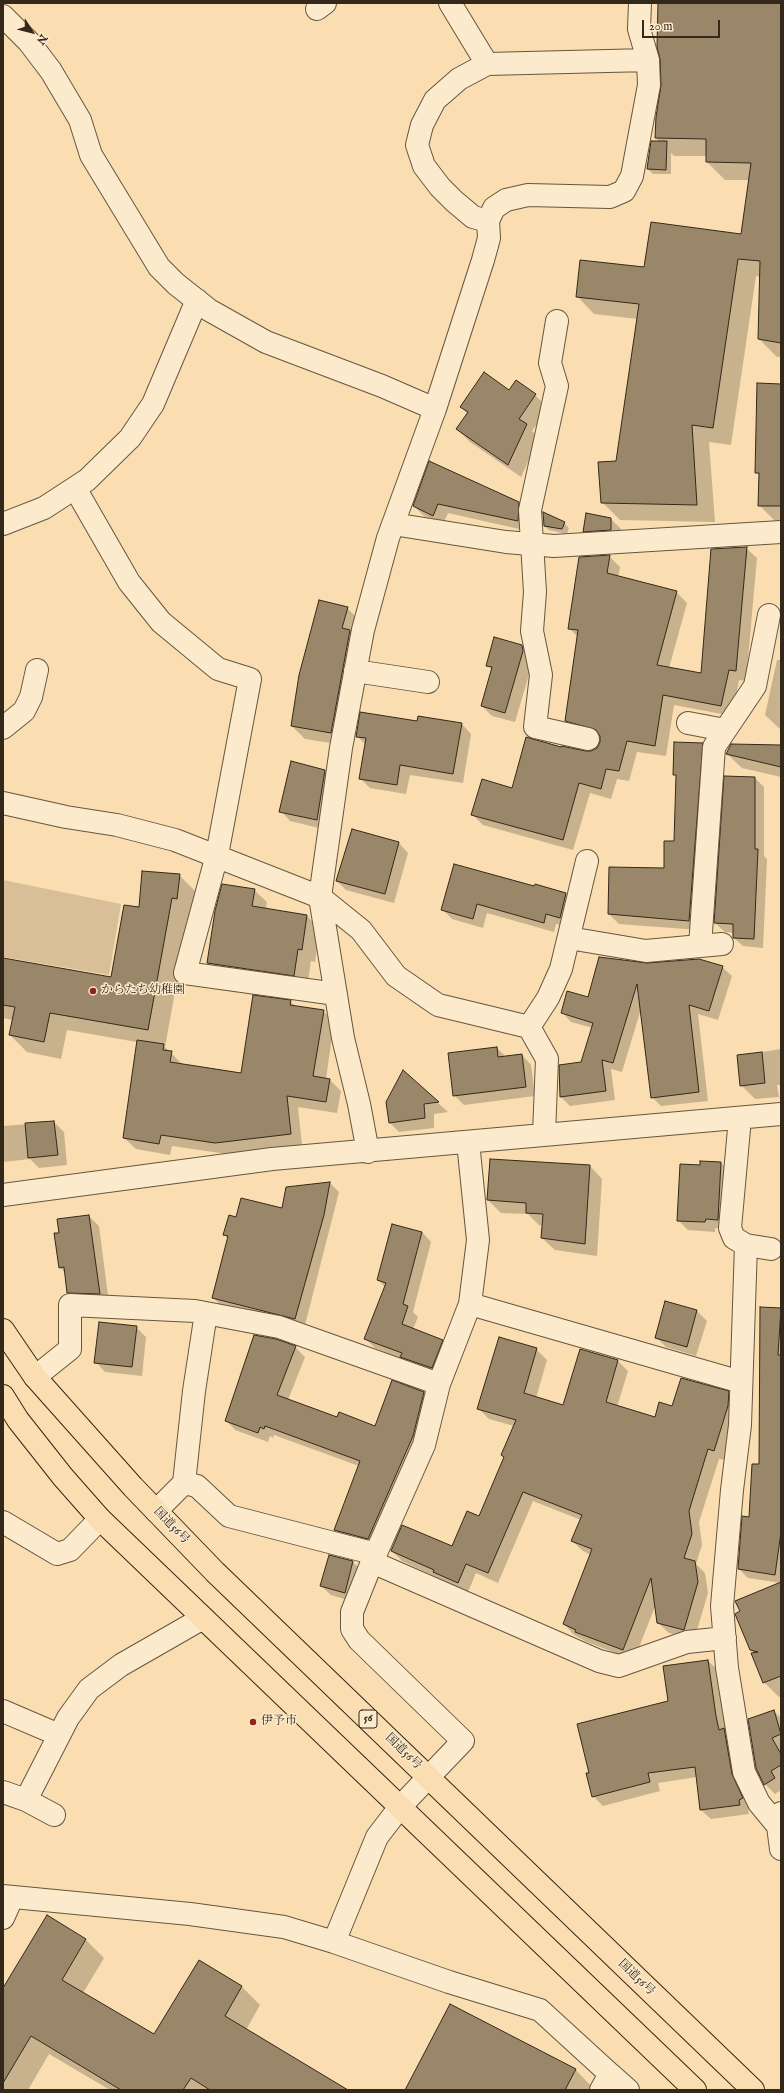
<!DOCTYPE html>
<meta charset="utf-8">
<style>
body{margin:0}
#map{position:relative;width:784px;height:2093px;overflow:hidden;background:#fadeb1;font-family:"IM FELL English",serif}
canvas{display:block}
.frame{position:absolute;inset:0;border:4px solid #33281a;pointer-events:none}
.north{position:absolute;left:12px;top:12px;width:40px;height:40px;-webkit-text-stroke:3px #fceacc;paint-order:stroke;rotate:126deg;font-size:11px;font-weight:700;line-height:16px;text-align:center;color:#33281a}
.north::after{content:'';display:block;margin:auto;width:14px;height:18px;background:#33281a;clip-path:polygon(50% 0,100% 100%,50% 72%,0 100%)}
.scale{position:absolute;left:642px;top:20px;width:78px;height:18px;box-sizing:border-box;border:2px solid #33281a;border-top:0;padding-left:5px;font-size:12px;line-height:14px;white-space:nowrap;color:#33281a;-webkit-text-stroke:3px #fceacc;paint-order:stroke}
</style>
<div id="map">
<canvas width="784" height="2093"></canvas>
<div class="frame"></div>
<div class="north">N</div>
<div class="scale">20 m</div>
</div>
<script>
const g = document.querySelector('canvas').getContext('2d');
g.lineJoin = 'round';
function paint(path, color) { g.fillStyle = color; g.fill(path, 'evenodd'); }
const shape = rows => new Path2D(rows.map(r => 'M' + r).join(''));
function strokePath(path, color, width, dash) { g.strokeStyle = color; g.lineWidth = width; g.lineCap = dash ? 'butt' : 'round'; g.setLineDash(dash || []); g.stroke(path); }
function write(font, color, halo, rows, align = 'center') {
  g.font = font + ' "IM FELL English","Noto Serif JP",serif'; g.lineWidth = 3; g.setLineDash([]); g.textBaseline = 'middle'; g.strokeStyle = halo; g.fillStyle = color; for (const [text, x, y, turn = 0] of rows) {
    g.save(); g.translate(x, y); g.rotate((+turn || 0) * Math.PI / 180); g.textAlign = isNaN(turn) ? turn : align; if (halo) g.strokeText(text, 0, 0); g.fillText(text, 0, 0); g.restore();
  }
}
paint(shape([
 [3,880,121,904,109,975,3,957]
]), '#d8bf97');
paint(shape([
 [659,3,781,3,781,357,777,357,759,339,761,277,756,276,731,445,709,442,715,522,620,520,602,502,617,461,638,319,594,314,577,296,645,268,742,235,749,180,725,180,707,162,707,156,674,156,671,153,671,174,653,174,648,169,660,142,656,138,662,85],
 [516,381,535,395,548,408,532,431,539,438,521,477,470,442,457,429,468,414,461,407,509,391],
 [781,385,781,523,777,523,759,505,760,476,756,472],
 [430,463,518,502,528,512,528,531,448,513,443,525,424,516,414,506],
 [611,519,621,529,620,539,594,541,584,531],
 [564,523,569,528,567,534,549,530,544,526],
 [746,548,757,558,746,681,739,680,732,716,674,705,666,756,637,752,629,781,617,779,611,799,590,793,573,850,483,825,473,815,513,789,562,749,592,752,598,748,601,742,601,738,577,731,566,721,578,637,569,628,609,556,620,567,618,577,676,592,687,603,669,668,702,674],
 [347,608,360,621,344,745,305,739,292,726,300,675],
 [522,646,532,656,533,661,515,722,492,716,482,706,492,670,488,665],
 [781,656,781,730,765,715,777,660,780,660],
 [418,723,462,724,471,734,463,783,410,775,406,794,370,788,360,778,366,745,357,736],
 [702,744,712,754,699,930,619,924,609,914,665,869,675,842,677,777,674,774],
 [732,745,781,746,781,777,742,768,727,754],
 [325,771,335,781,327,830,290,821,281,811],
 [755,778,764,787,764,856,767,859,763,948,743,946,733,937,734,933,725,932,715,923],
 [352,830,399,843,408,853,394,903,346,890,337,881],
 [179,875,197,893,194,915,189,915,165,1047,183,1065,241,1074,290,1001,295,1006,323,1011,334,1022,326,1079,330,1080,341,1091,337,1113,298,1107,302,1145,227,1154,172,1146,170,1155,136,1149,124,1138,137,1042,67,1030,61,1059,27,1052,10,1035,13,1020,3,1018,3,959,112,979,139,909],
 [535,885,566,894,576,904,570,927,556,924,554,932,487,913,483,928,452,919,443,910,535,887],
 [254,890,267,902,266,909,307,916,320,929,315,962,311,961,307,988,221,976,208,963],
 [647,964,722,967,732,976,718,1020,698,1014,708,1101,661,1106,652,1097,641,1009,622,1072,611,1069,615,1100,570,1106,561,1097,582,1063,593,1028,571,1022,562,1012],
 [497,1048,506,1057,522,1055,531,1065,535,1096,464,1105,454,1095],
 [781,1049,781,1085,777,1085,779,1097,755,1099,741,1085,738,1056],
 [403,1072,448,1112,434,1114,434,1128,399,1132,390,1123],
 [54,1122,64,1132,67,1165,39,1168,30,1159,3,1162,3,1126],
 [721,1163,731,1173,727,1229,715,1228,715,1232,688,1230,678,1220,701,1166],
 [590,1166,602,1179,597,1256,555,1250,542,1238,543,1226,539,1225,528,1214,501,1213,488,1200],
 [330,1183,339,1192,304,1329,222,1307,213,1297,228,1239,224,1234,237,1218,282,1209],
 [89,1216,99,1226,109,1303,78,1302,68,1292,65,1273,60,1267,60,1234],
 [422,1232,431,1242,413,1312,418,1317,413,1329,442,1341,452,1351,442,1377,411,1367,405,1360,375,1348,365,1338,385,1287,378,1280],
 [666,1302,697,1311,707,1321,696,1356,666,1347,656,1337],
 [761,1308,781,1309,781,1583,748,1578,739,1569,760,1465],
 [136,1327,146,1337,142,1376,105,1372,96,1362],
 [295,1347,305,1357,288,1400,337,1419,375,1427,424,1393,433,1402,378,1548,345,1540,335,1530,359,1466,274,1435,273,1438,270,1436,268,1442,235,1430,226,1420],
 [536,1349,547,1360,536,1398,564,1406,617,1360,628,1371,617,1407,655,1418,673,1407,728,1392,739,1403,725,1460,719,1459,699,1522,702,1545,696,1564,705,1573,708,1593,694,1640,669,1633,658,1623,656,1604,634,1660,587,1642,574,1635,564,1624,591,1555,583,1551,572,1541,581,1520,533,1501,498,1583,476,1573,468,1592,402,1561,392,1551,453,1547,479,1518,505,1458,502,1455,514,1426,489,1419,478,1408],
 [330,1556,353,1562,363,1572,354,1602,331,1595,321,1586],
 [781,1584,781,1696,779,1697,764,1682,755,1654,751,1649],
 [708,1661,718,1670,752,1808,748,1810,749,1814,711,1819,701,1810,697,1777,658,1783,660,1791,603,1806,593,1796,590,1773,669,1702],
 [774,1711,781,1718,781,1790,775,1794,765,1784],
 [47,1917,86,1940,104,1958,83,1993,154,2036,199,1962,242,1987,260,2005,246,2030,346,2090,110,2090,49,2054,28,2090,3,2090,3,1990],
 [575,2069,593,2088,592,2090,407,2090]
]), '#0003');
const building = shape([
 [658,3,781,3,781,343,758,339,760,261,738,259,713,428,692,425,697,505,601,503,598,462,616,461,639,304,576,297,580,260,644,267,651,222,741,234,751,163,706,162,706,139,655,138,656,117,661,85,660,59,657,47,658,3],
 [651,141,667,141,666,170,647,169,651,141],
 [484,372,509,390,516,380,536,394,519,419,527,424,508,465,456,429,468,412,460,407,484,372],
 [757,383,781,384,781,506,758,506,759,473,755,473,757,383],
 [429,461,519,502,518,521,438,504,433,516,413,506,429,461],
 [543,512,565,522,562,529,544,526,543,512],
 [586,513,611,518,611,530,583,532,586,513],
 [747,547,736,671,729,670,721,706,663,695,655,746,627,741,619,771,606,769,601,789,579,783,563,840,471,815,482,779,512,788,526,737,561,747,561,746,586,751,591,751,597,748,600,742,600,736,596,730,565,721,578,630,568,629,579,557,610,555,607,573,677,591,657,665,701,673,711,549,747,547],
 [319,600,348,607,342,628,350,630,331,733,291,726,299,675,319,600],
 [494,637,522,645,523,651,505,713,481,706,492,667,486,666,494,637],
 [360,712,417,721,418,716,462,723,453,774,400,765,397,785,359,779,366,738,356,737,360,712],
 [674,742,703,743,689,921,608,914,609,867,664,868,664,841,674,841,676,775,673,775,674,742],
 [731,744,781,745,781,767,726,754,731,744],
 [291,761,325,770,317,820,279,812,291,761],
 [724,776,755,777,755,849,758,849,754,939,733,938,733,924,714,923,724,776],
 [352,829,399,842,385,894,336,881,352,829],
 [454,864,534,886,535,884,566,893,560,918,546,914,544,923,477,904,473,919,441,910,454,864],
 [142,871,180,874,177,899,172,898,148,1030,50,1013,44,1042,9,1035,15,1007,3,1005,3,958,111,977,124,905,139,907,142,871],
 [222,884,255,889,252,906,307,915,302,950,298,949,294,976,207,963,215,911,222,884],
 [599,957,647,963,699,959,723,966,709,1011,689,1005,699,1092,651,1098,637,984,613,1063,602,1060,606,1091,560,1097,559,1065,581,1062,593,1023,561,1013,567,991,588,997,599,957],
 [253,995,291,1000,290,1005,324,1010,313,1076,330,1079,326,1102,287,1096,291,1134,215,1143,161,1135,159,1144,123,1138,137,1040,164,1044,163,1050,172,1051,170,1062,241,1073,253,995],
 [497,1047,498,1057,522,1054,526,1087,453,1096,448,1053,497,1047],
 [762,1052,765,1083,740,1086,737,1055,762,1052],
 [403,1070,439,1102,424,1104,425,1118,389,1123,386,1102,403,1070],
 [54,1121,58,1155,28,1158,25,1123,54,1121],
 [490,1159,590,1165,585,1244,541,1238,543,1214,526,1213,526,1203,487,1200,490,1159],
 [700,1161,721,1162,718,1220,706,1219,705,1222,677,1221,680,1164,700,1165,700,1161],
 [330,1182,324,1215,295,1319,212,1298,228,1236,223,1235,229,1215,236,1217,241,1198,282,1208,286,1187,330,1182],
 [89,1215,100,1294,67,1293,64,1267,59,1268,54,1233,59,1233,57,1219,89,1215],
 [392,1224,422,1232,403,1304,408,1306,402,1324,443,1340,432,1368,400,1357,402,1353,364,1339,386,1283,377,1280,392,1224],
 [665,1301,697,1310,687,1347,655,1338,665,1301],
 [760,1307,781,1308,778,1355,781,1355,781,1532,775,1575,738,1569,742,1516,749,1517,752,1464,759,1464,760,1307],
 [99,1322,137,1326,132,1367,94,1363,99,1322],
 [254,1335,276,1339,296,1346,277,1395,337,1417,339,1412,375,1426,392,1380,424,1392,413,1436,368,1539,334,1530,360,1461,265,1426,264,1429,260,1427,258,1433,225,1421,254,1335],
 [499,1337,537,1348,524,1393,563,1405,580,1349,618,1360,606,1402,655,1417,659,1402,672,1406,681,1378,729,1391,728,1406,714,1451,708,1449,689,1511,692,1534,684,1558,695,1561,698,1582,684,1630,657,1623,651,1578,623,1650,575,1632,576,1630,563,1624,592,1549,571,1541,582,1515,523,1492,488,1573,466,1564,458,1583,433,1572,434,1570,391,1551,402,1525,452,1546,467,1511,479,1516,504,1457,501,1455,516,1420,477,1409,499,1337],
 [329,1555,353,1561,345,1593,320,1586,329,1555],
 [781,1582,781,1676,763,1683,751,1653,758,1652,750,1650,735,1614,740,1611,735,1601,781,1582],
 [708,1660,716,1716,719,1730,724,1728,732,1774,743,1798,739,1800,740,1805,700,1810,695,1767,648,1773,650,1782,592,1797,586,1773,589,1773,577,1724,668,1701,663,1666,708,1660],
 [774,1710,781,1734,772,1738,781,1754,781,1765,771,1771,775,1778,764,1785,756,1768,748,1719,774,1710],
 [47,1915,86,1939,62,1980,154,2034,199,1960,242,1986,225,2016,348,2090,210,2090,191,2078,183,2090,121,2090,31,2036,3,2083,3,1988,47,1915],
 [450,2004,576,2069,565,2090,405,2090,450,2004]
]);
paint(building, '#9a8769');
strokePath(building, '#33281a', 1);
const minor = shape([
 [450,3,487,64],
 [317,9,325,3],
 [3,16,29,42,51,71,80,120,91,155,159,267,176,284,209,310,266,342,382,386,435,409],
 [488,221,473,217,454,201,440,187,424,166,417,145,422,125,435,100,459,79,487,64,648,60],
 [557,321,550,363,557,386,530,510,535,592,532,631,541,675,535,727,588,739],
 [75,488,129,582,161,622,218,669,250,679,217,855,185,973,336,994],
 [3,524,44,508,87,480,130,438,153,404,197,300],
 [393,524,506,542,554,546,781,532],
 [355,671,428,682],
 [688,723,725,730],
 [3,728,24,711,31,697,37,670],
 [3,803,66,817,117,825,175,840,320,897,361,930,396,976,438,1005,529,1027,547,1059,544,1134],
 [569,938,646,951,722,944],
 [700,946,714,747,755,686,769,615],
 [529,1027,548,998,561,969,587,861],
 [740,1118,730,1228,734,1238,746,1245,771,1249],
 [368,1152,359,1104,343,1038,320,897,341,748,363,630,388,538,435,409,483,260,489,238,488,221,494,208,506,200,528,195,610,197,624,191,632,176,649,85,648,60,639,29,640,3],
 [3,1195,272,1159,781,1114],
 [746,1245,740,1425,732,1490,722,1606,727,1668,744,1772,759,1803,778,1826],
 [470,1304,741,1382],
 [35,1377,70,1349,70,1305,195,1311,279,1327,439,1384],
 [184,1483,197,1486,229,1516,376,1554],
 [156,1511,184,1483,194,1391,206,1313],
 [3,1522,57,1554,70,1550,100,1519],
 [372,1562,599,1661,619,1666,687,1642,725,1638],
 [3,1711,59,1735],
 [3,1792,26,1800,54,1815],
 [26,1800,68,1718,89,1689,121,1665,203,1618],
 [781,1813,778,1826,781,1849],
 [3,1896,190,1914,284,1927,334,1942,449,1982,540,2010,610,2074],
 [3,1918,12,1898],
 [334,1942,377,1837,400,1807,463,1741,359,1640,352,1629,352,1612,372,1562,424,1445,439,1384,470,1304,478,1240,468,1142],
 [601,2090,610,2074,628,2090]
]);
const highway = shape([
 [3,1330,35,1377,133,1487,215,1572,753,2090],
 [3,1396,18,1420,63,1477,100,1519,695,2090]
]);
strokePath(minor, '#655640', 24);
strokePath(highway, '#33281a', 24);
strokePath(minor, '#fceacc', 22);
strokePath(highway, '#fadeb1', 22);
for (const [x, y, r, color] of [
 [93,991,4,"#8f2418"],
 [253,1722,4,"#8f2418"]
]) { const dot = new Path2D(); dot.arc(x, y, r, 0, 2 * Math.PI); g.fillStyle = color; g.fill(dot); strokePath(dot, '#fceacc', 1.5); }
for (const [x, y, w] of [
 [368,1719,18]
]) { const box = new Path2D(); box.roundRect(x - w / 2, y - 9, w, 18, 3); g.fillStyle = '#fceacc'; g.fill(box); strokePath(box, '#33281a', 1); }
write('bold 11px', '#33281a', null, [
 ["56",368,1719]
]);
write('12px', '#33281a', '#fceacc', [
 ["からたち幼稚園",101,991],
 ["伊予市",261,1722]
], 'left');
write('12px', '#33281a', '#fceacc', [
 ["国道56号",171,1526,46],
 ["国道56号",403,1752,44],
 ["国道56号",636,1978,44]
]);
</script>
